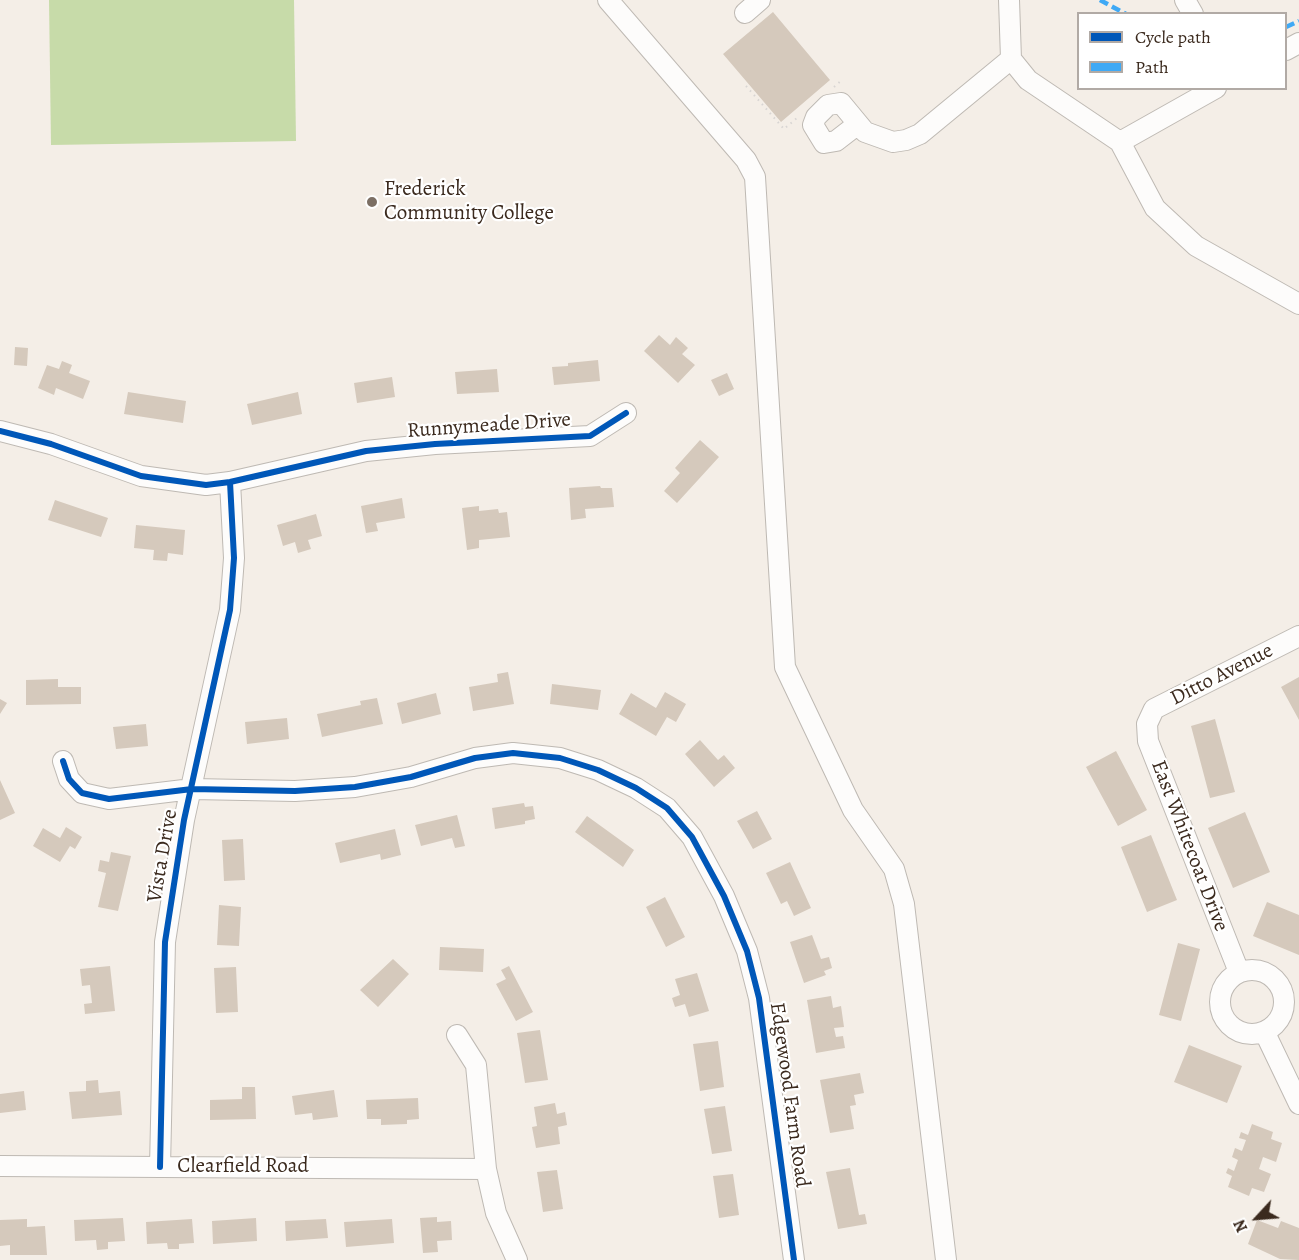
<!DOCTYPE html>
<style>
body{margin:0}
#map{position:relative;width:1299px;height:1260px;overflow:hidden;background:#f4eee7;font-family:Alegreya,serif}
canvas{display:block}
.legend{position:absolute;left:1077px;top:12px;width:210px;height:78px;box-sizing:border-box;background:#fff;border:2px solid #b1aaa5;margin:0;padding:8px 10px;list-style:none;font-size:18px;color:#3b2a1e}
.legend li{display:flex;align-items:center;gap:12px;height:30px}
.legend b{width:30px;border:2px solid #b1aaa5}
.north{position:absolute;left:1227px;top:1188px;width:60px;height:60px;-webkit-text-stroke:4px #fff;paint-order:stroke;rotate:244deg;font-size:16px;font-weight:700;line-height:24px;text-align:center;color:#3b2a1e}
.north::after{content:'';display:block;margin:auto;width:21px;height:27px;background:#3b2a1e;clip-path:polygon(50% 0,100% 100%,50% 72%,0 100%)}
</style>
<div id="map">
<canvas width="1299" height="1260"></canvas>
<ul class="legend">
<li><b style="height:8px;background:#0057b8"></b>Cycle path</li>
<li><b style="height:8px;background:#3fa9f5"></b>Path</li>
</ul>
<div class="north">N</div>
</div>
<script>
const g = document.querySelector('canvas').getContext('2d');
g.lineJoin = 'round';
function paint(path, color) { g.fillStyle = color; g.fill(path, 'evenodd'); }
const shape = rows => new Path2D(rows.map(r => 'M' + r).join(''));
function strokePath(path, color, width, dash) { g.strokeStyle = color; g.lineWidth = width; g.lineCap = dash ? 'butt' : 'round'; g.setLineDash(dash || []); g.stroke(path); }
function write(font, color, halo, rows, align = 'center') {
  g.font = font + ' Alegreya,serif'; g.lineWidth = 4.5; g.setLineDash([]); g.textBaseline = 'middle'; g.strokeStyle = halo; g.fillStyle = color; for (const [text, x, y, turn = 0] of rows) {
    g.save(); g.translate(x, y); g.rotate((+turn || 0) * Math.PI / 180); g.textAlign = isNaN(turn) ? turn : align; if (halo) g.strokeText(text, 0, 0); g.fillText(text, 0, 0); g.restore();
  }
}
paint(shape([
 [49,0,294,0,296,141,51,145]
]), '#c7dba9');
paint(shape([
 [773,12,830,80,781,122,723,54],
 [659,335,670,345,676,337,688,348,682,354,695,365,678,383,644,351],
 [15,347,28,348,27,366,14,365],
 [598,360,600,381,554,385,552,367,568,366,568,363],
 [62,361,72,365,69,373,90,381,83,399,56,388,54,395,38,388,47,365,59,369],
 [497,369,499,392,457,394,455,372],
 [727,373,734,389,719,396,711,380],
 [392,377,395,397,357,403,354,383],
 [128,392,186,401,183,423,124,414],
 [298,392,302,414,252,425,247,404],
 [700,440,719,457,677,503,664,491,680,473,675,468],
 [600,486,601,488,612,488,614,507,585,509,586,518,571,520,569,488],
 [402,498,405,518,376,523,378,531,366,533,361,506],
 [55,500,108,518,101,537,48,520],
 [479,506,479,511,498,509,499,513,507,512,510,537,479,540,479,548,467,550,462,508],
 [316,514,322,536,308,540,311,549,298,553,295,542,283,546,277,525],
 [136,525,185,530,183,555,168,553,167,561,153,560,154,550,134,548],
 [508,672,514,704,473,711,469,687,498,682,497,674],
 [1299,677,1299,720,1281,687],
 [58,679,58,687,81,687,81,704,26,705,26,680],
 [552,684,601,690,598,710,550,704],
 [665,692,686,704,676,722,667,717,656,736,619,714,631,693,656,708],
 [436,693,441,714,402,724,397,703],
 [377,698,383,724,322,737,317,714,361,705,360,701],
 [0,699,7,703,0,714],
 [287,718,289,739,247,744,245,722],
 [1215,719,1235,792,1210,798,1191,726],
 [146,724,148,746,116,749,113,727],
 [700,740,718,760,724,755,735,768,714,787,685,754],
 [1116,751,1147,810,1118,826,1086,767],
 [0,780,15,813,0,820],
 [524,803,525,807,533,806,535,819,525,821,525,824,495,829,492,808],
 [757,811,772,839,753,849,737,821],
 [1245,812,1270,872,1233,888,1208,828],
 [457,815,465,846,455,848,452,838,421,846,415,825],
 [587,816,634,850,623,867,575,832],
 [66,827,82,837,75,849,70,846,60,862,33,846,43,828,60,838],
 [395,829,401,855,381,860,380,854,340,863,335,843],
 [1151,835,1177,900,1147,912,1121,847],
 [243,839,245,880,224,881,222,840],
 [111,852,131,856,118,911,98,907,106,873,98,871,100,860,109,862],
 [790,862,811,908,794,916,787,901,781,904,766,873],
 [665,897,685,937,666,947,646,907],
 [1267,902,1299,915,1299,955,1253,936],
 [219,905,241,907,239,946,217,945],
 [812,935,821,959,829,957,832,968,824,971,826,975,804,983,790,942],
 [1178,943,1200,949,1181,1021,1159,1015],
 [440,947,484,949,483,972,439,970],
 [393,959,409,974,378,1007,360,990],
 [110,966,115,1011,85,1014,84,1004,92,1003,90,985,82,986,80,969],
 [509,966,533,1012,516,1021,496,984,506,979,501,970],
 [236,967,238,1012,216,1013,214,968],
 [697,973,709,1011,689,1017,685,1004,675,1007,672,998,680,995,675,979],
 [831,996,833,1008,841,1006,844,1027,834,1028,836,1037,843,1036,845,1048,816,1053,807,1000],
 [540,1030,548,1080,525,1083,517,1033],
 [718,1041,724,1087,700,1091,693,1044],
 [1189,1045,1242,1066,1227,1103,1174,1082],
 [860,1073,864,1093,854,1095,856,1105,850,1106,854,1129,830,1133,820,1080],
 [98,1080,99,1093,120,1091,122,1115,72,1119,69,1092,86,1091,86,1081],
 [242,1087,255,1087,256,1119,210,1120,210,1100,242,1099],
 [334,1090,338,1117,313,1120,312,1113,295,1115,292,1096],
 [24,1091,26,1110,0,1113,0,1094],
 [418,1098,419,1119,407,1120,407,1124,381,1125,381,1119,367,1119,366,1100],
 [555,1103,557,1114,565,1112,567,1125,558,1127,560,1144,536,1148,532,1127,537,1126,534,1107],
 [725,1106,732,1151,712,1154,704,1109],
 [1252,1124,1273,1132,1271,1139,1282,1143,1276,1162,1263,1157,1259,1169,1271,1174,1264,1192,1252,1188,1249,1196,1228,1187,1232,1176,1226,1173,1228,1168,1234,1171,1238,1160,1232,1157,1235,1148,1242,1151,1246,1140,1239,1138,1241,1132,1248,1135],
 [850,1168,859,1215,865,1214,867,1224,838,1229,826,1172],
 [557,1170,563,1209,543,1212,537,1172],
 [733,1174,739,1215,719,1218,713,1176],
 [437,1217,437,1222,451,1221,452,1240,437,1241,438,1252,423,1253,420,1218],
 [123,1218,125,1241,108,1242,108,1249,97,1250,96,1240,75,1241,74,1220],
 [256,1218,257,1241,213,1244,212,1221],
 [27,1219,27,1227,45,1226,47,1255,10,1255,10,1245,0,1246,0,1220],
 [192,1219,194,1243,179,1244,179,1249,168,1249,167,1243,147,1244,146,1222],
 [326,1219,328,1238,286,1241,285,1221],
 [392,1219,394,1243,346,1247,344,1222],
 [1257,1220,1278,1228,1281,1221,1299,1228,1299,1260,1280,1259,1248,1244]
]), '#d5c9bc');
const minor = shape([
 [608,0,746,160,755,177,785,667,853,810,894,869,904,904,946,1260],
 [1009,0,1011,59,1028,80,1120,142,1155,208,1196,246,1299,304],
 [1185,0,1193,14],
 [745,13,760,0],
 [1286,50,1299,43],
 [858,124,836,141,824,143,813,125,816,117,828,105,841,103,865,132,893,142,906,140,920,134,1011,59],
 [1120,142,1216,88],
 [0,431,51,444,141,476,206,485,230,482,366,451,435,444,590,436,626,413],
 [63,761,69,779,82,793,109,799,192,789,295,791,355,787,411,777,475,758,513,753,560,758,598,770,636,788,667,808,692,837,724,896,747,951,759,998,794,1260],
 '1220 1002a32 32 0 1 1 64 0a32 32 0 1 1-64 0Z',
 [1239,972,1148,741,1147,724,1154,709,1299,636],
 [1265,1033,1299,1104],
 [457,1035,476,1065,486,1169,496,1213,517,1260],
 [0,1166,486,1169],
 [160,1167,165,942,184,820,230,610,234,558,230,482]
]);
strokePath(minor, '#beb9b3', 22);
strokePath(shape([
 [746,86,784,129,797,118],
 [834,87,843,79]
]), '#d8d5d3', 2, [1.5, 4.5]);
strokePath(minor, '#fdfcfb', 20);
strokePath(shape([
 [1100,0,1126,14],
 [1286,27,1299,21]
]), '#3fa9f5', 4.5, [9, 4.5]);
strokePath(shape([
 [0,431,51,444,141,476,206,485,230,482,366,451,435,444,590,436,626,413],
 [63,761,69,779,82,793,109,799,192,789,295,791,355,787,411,777,475,758,513,753,560,758,598,770,636,788,667,808,692,837,724,896,747,951,759,998,794,1260],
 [160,1167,165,942,184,820,230,610,234,558,230,482]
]), '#0057b8', 6);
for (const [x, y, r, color] of [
 [372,202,6,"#7c6f64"]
]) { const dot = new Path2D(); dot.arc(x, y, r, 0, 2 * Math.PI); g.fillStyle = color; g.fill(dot); strokePath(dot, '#fff', 2); }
write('21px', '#3b2a1e', '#fff', [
 ["Frederick",384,190],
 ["Community College",384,214]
], 'left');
write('21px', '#3b2a1e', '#fff', [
 ["Runnymeade Drive",489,426,-4],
 ["Ditto Avenue",1222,675,-27],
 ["East Whitecoat Drive",1189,846,69],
 ["Vista Drive",163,856,-80],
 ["Edgewood Farm Road",789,1095,82],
 ["Clearfield Road",243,1167]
]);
</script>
